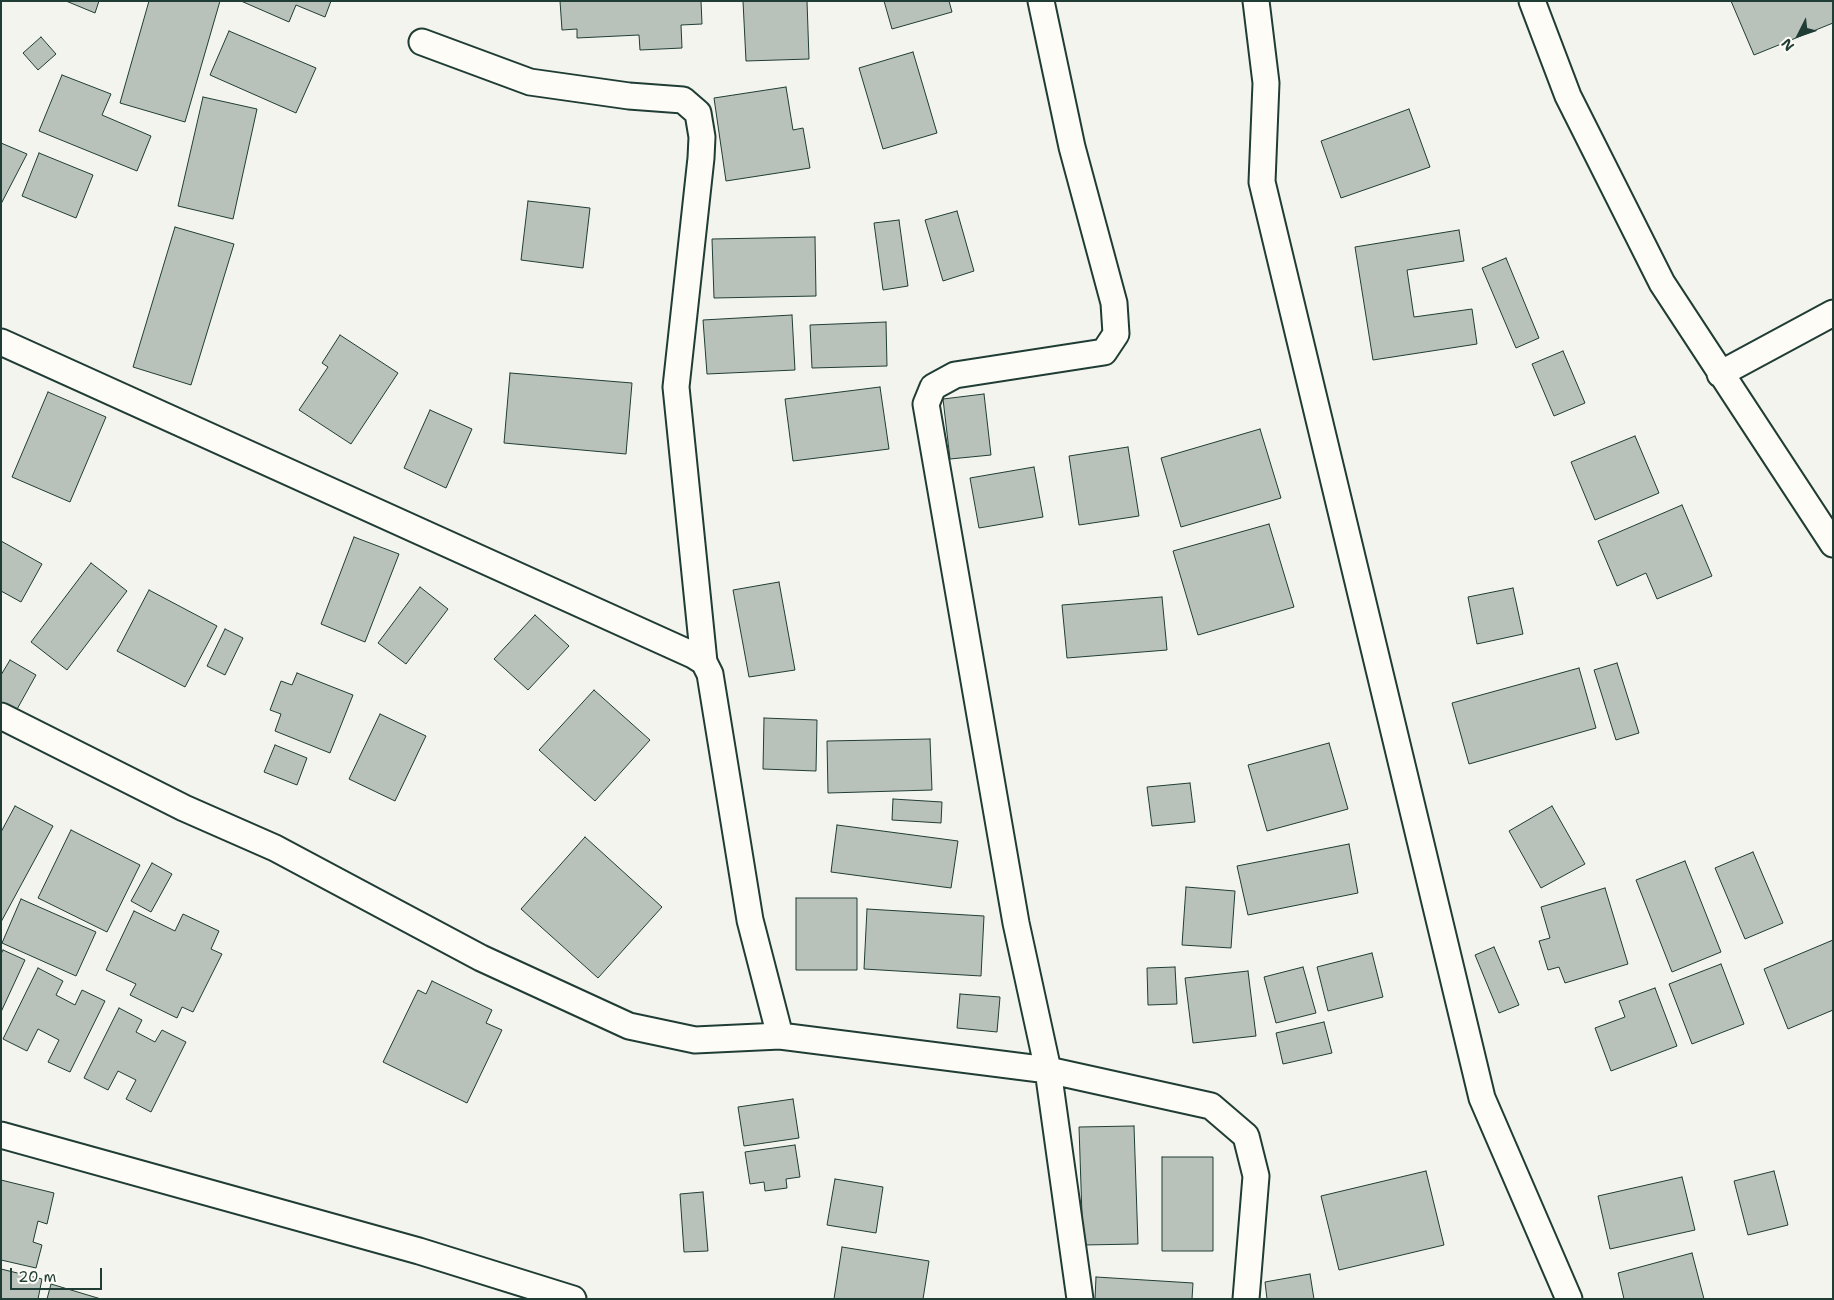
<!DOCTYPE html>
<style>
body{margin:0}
#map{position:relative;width:1834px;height:1300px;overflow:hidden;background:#f4f4ef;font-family:"Shantell Sans",sans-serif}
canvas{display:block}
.frame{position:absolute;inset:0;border:2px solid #1f3d34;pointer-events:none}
.north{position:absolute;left:1774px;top:10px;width:50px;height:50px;-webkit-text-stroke:4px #fdfcf7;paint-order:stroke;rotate:229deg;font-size:14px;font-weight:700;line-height:20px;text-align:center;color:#1f3d34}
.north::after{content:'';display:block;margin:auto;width:18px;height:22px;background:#1f3d34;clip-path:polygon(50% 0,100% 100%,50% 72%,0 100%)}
.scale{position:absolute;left:10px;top:1268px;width:92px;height:22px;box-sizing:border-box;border:2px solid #1f3d34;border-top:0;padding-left:6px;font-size:15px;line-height:18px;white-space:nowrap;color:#1f3d34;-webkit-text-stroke:4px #fdfcf7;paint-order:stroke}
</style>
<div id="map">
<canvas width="1834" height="1300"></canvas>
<div class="frame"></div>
<div class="north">N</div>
<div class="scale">20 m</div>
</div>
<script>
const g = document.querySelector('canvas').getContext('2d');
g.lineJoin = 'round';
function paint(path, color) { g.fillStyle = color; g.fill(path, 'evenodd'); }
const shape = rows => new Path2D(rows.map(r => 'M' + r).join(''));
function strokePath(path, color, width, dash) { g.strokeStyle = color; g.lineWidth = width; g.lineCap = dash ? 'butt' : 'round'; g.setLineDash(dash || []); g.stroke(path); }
const building = shape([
 [66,1,99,1,95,13,66,1],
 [149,1,220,1,185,122,120,103,149,1],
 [241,1,331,1,325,17,296,5,289,22,241,1],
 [560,1,701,1,702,24,681,25,682,48,640,50,639,35,577,38,577,29,562,30,560,1],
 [743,1,807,1,809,59,746,61,743,1],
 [884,1,949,1,952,12,892,29,884,1],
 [1731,1,1833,1,1833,23,1754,55,1731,1],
 [229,31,316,68,296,113,210,75,229,31],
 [41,37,56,54,38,70,23,53,41,37],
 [913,52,937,133,883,149,859,68,913,52],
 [62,75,111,94,102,115,151,136,137,171,39,131,62,75],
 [786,87,793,130,803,128,810,168,726,181,714,98,786,87],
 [203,97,257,109,233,219,178,206,203,97],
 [1409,109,1430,167,1341,198,1321,141,1409,109],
 [1,143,27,154,1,204,1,143],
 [39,153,93,175,76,218,22,196,39,153],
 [528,201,590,208,583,268,521,260,528,201],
 [957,211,974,271,943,281,925,220,957,211],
 [899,220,908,286,883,290,874,223,899,220],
 [175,227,234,244,191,385,133,367,175,227],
 [1459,230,1464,261,1407,270,1414,317,1472,309,1477,344,1373,360,1355,247,1459,230],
 [815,237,816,296,714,298,712,239,815,237],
 [1506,258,1539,338,1516,348,1482,268,1506,258],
 [792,315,795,370,707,374,703,320,792,315],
 [886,322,887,366,812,368,810,325,886,322],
 [340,335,398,373,351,444,299,410,328,367,322,363,340,335],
 [1563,351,1585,403,1554,416,1532,364,1563,351],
 [510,373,632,383,626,454,504,443,510,373],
 [880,387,889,449,793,461,785,399,880,387],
 [48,392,106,417,70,502,12,477,48,392],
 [984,394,991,455,950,459,943,399,984,394],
 [430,410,472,429,446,488,404,468,430,410],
 [1260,429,1281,498,1181,527,1161,458,1260,429],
 [1635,436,1659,493,1595,520,1571,462,1635,436],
 [1128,447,1139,516,1079,525,1069,456,1128,447],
 [1034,467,1043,517,979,528,970,478,1034,467],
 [1682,505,1712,576,1657,599,1646,573,1617,586,1598,541,1682,505],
 [1269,524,1294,607,1198,635,1173,551,1269,524],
 [354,537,399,554,365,642,321,624,354,537],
 [1,541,42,564,21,602,1,591,1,541],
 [91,563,127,591,67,670,31,642,91,563],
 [779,582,795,670,749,677,733,590,779,582],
 [420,587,448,609,406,664,378,643,420,587],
 [1513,588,1523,634,1477,644,1468,597,1513,588],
 [149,590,217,626,185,687,117,651,149,590],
 [1162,597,1167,650,1067,658,1062,605,1162,597],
 [535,615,569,646,528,690,494,659,535,615],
 [225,629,243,638,225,675,207,666,225,629],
 [10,660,36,675,16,711,1,703,1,675,10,660],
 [1617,663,1639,733,1616,740,1594,670,1617,663],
 [1579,668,1596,728,1469,764,1452,703,1579,668],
 [297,673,353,695,330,753,275,731,281,714,270,710,281,681,292,685,297,673],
 [594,690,650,740,595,801,539,750,594,690],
 [380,714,426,736,395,801,349,779,380,714],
 [764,718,817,720,816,771,763,769,764,718],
 [930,739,932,790,828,793,827,741,930,739],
 [1329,743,1348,809,1267,831,1248,765,1329,743],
 [275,745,307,758,297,785,264,772,275,745],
 [1190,783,1195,822,1152,826,1147,787,1190,783],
 [893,799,942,802,941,823,892,820,893,799],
 [15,806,53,826,1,922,1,832,15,806],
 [1552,806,1585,864,1541,888,1509,831,1552,806],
 [837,825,958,841,951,888,831,872,837,825],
 [71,830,140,865,107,932,38,898,71,830],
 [585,837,662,907,598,978,521,909,585,837],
 [1349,844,1358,893,1248,915,1237,866,1349,844],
 [1753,852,1783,923,1745,939,1715,868,1753,852],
 [1685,861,1721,952,1672,972,1636,880,1685,861],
 [152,863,172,874,151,912,131,901,152,863],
 [1186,887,1235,891,1231,948,1182,945,1186,887],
 [1605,888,1628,964,1565,983,1559,967,1548,970,1539,941,1550,938,1541,907,1605,888],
 [796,898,857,898,857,970,796,970,796,898],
 [21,899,96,932,76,976,2,943,21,899],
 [867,909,984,916,981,976,864,969,867,909],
 [134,911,175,931,183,914,219,931,211,949,222,954,193,1012,182,1007,177,1018,130,995,136,984,106,970,134,911],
 [1833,940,1833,1010,1788,1029,1764,969,1833,940],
 [1494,947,1519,1005,1499,1013,1475,955,1494,947],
 [3,950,25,960,1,1012,1,954,3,950],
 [1372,953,1383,997,1328,1011,1317,967,1372,953],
 [1721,964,1744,1024,1692,1044,1669,984,1721,964],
 [1175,967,1177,1004,1148,1005,1147,968,1175,967],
 [1303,967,1316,1013,1276,1023,1264,977,1303,967],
 [38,968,63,981,56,995,75,1005,82,990,105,1001,70,1072,48,1062,59,1040,38,1029,27,1051,3,1039,38,968],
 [1248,971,1256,1036,1193,1043,1185,978,1248,971],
 [432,981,492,1010,486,1023,502,1030,467,1103,383,1062,418,990,426,994,432,981],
 [1655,988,1677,1046,1611,1071,1595,1028,1625,1017,1619,1001,1655,988],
 [960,994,1000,997,997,1032,957,1028,960,994],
 [119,1008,142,1020,136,1032,155,1042,162,1030,186,1042,151,1112,126,1099,136,1080,118,1071,108,1090,84,1078,119,1008],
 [1324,1022,1332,1053,1283,1064,1276,1033,1324,1022],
 [793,1099,799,1138,744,1146,738,1107,793,1099],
 [1134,1126,1138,1244,1083,1245,1079,1127,1134,1126],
 [795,1145,800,1177,786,1179,787,1188,765,1191,764,1182,750,1184,745,1152,795,1145],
 [1162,1157,1213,1157,1213,1251,1162,1251,1162,1157],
 [1426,1171,1444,1245,1339,1270,1321,1196,1426,1171],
 [1774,1171,1788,1225,1748,1235,1734,1181,1774,1171],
 [1682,1177,1695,1230,1610,1249,1598,1196,1682,1177],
 [835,1179,883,1187,876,1233,827,1225,835,1179],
 [1,1180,54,1193,47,1224,38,1221,33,1242,42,1245,36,1268,1,1260,1,1180],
 [703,1192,708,1251,684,1252,680,1194,703,1192],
 [842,1247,929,1261,923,1299,834,1299,842,1247],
 [1692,1253,1704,1299,1624,1299,1618,1273,1692,1253],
 [1,1269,42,1279,38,1299,1,1299,1,1269],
 [1310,1274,1314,1299,1267,1299,1265,1282,1310,1274],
 [1096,1277,1193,1283,1192,1299,1095,1299,1096,1277],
 [51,1284,101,1299,47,1299,51,1284]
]);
paint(building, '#b9c1bb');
strokePath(building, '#1f3d34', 1);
const minor = shape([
 [1041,1,1072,147,1114,303,1116,334,1104,352,955,375,933,387,926,404,1016,923,1048,1070,1080,1299],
 [1256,1,1266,83,1262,182,1482,1098,1569,1299],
 [1532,1,1568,96,1662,283,1833,544],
 [422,42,530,82,629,96,683,100,698,113,702,137,701,158,676,387,704,662,710,674,750,920,780,1036],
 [1,342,693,655,704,662],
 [1720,374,1833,313],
 [1,716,184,808,275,848,481,958,629,1026,695,1040,780,1036,1048,1070,1211,1106,1246,1136,1256,1176,1246,1299],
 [1,1135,419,1251,573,1299]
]);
strokePath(minor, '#1f3d34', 29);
strokePath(minor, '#fdfcf7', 25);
</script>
